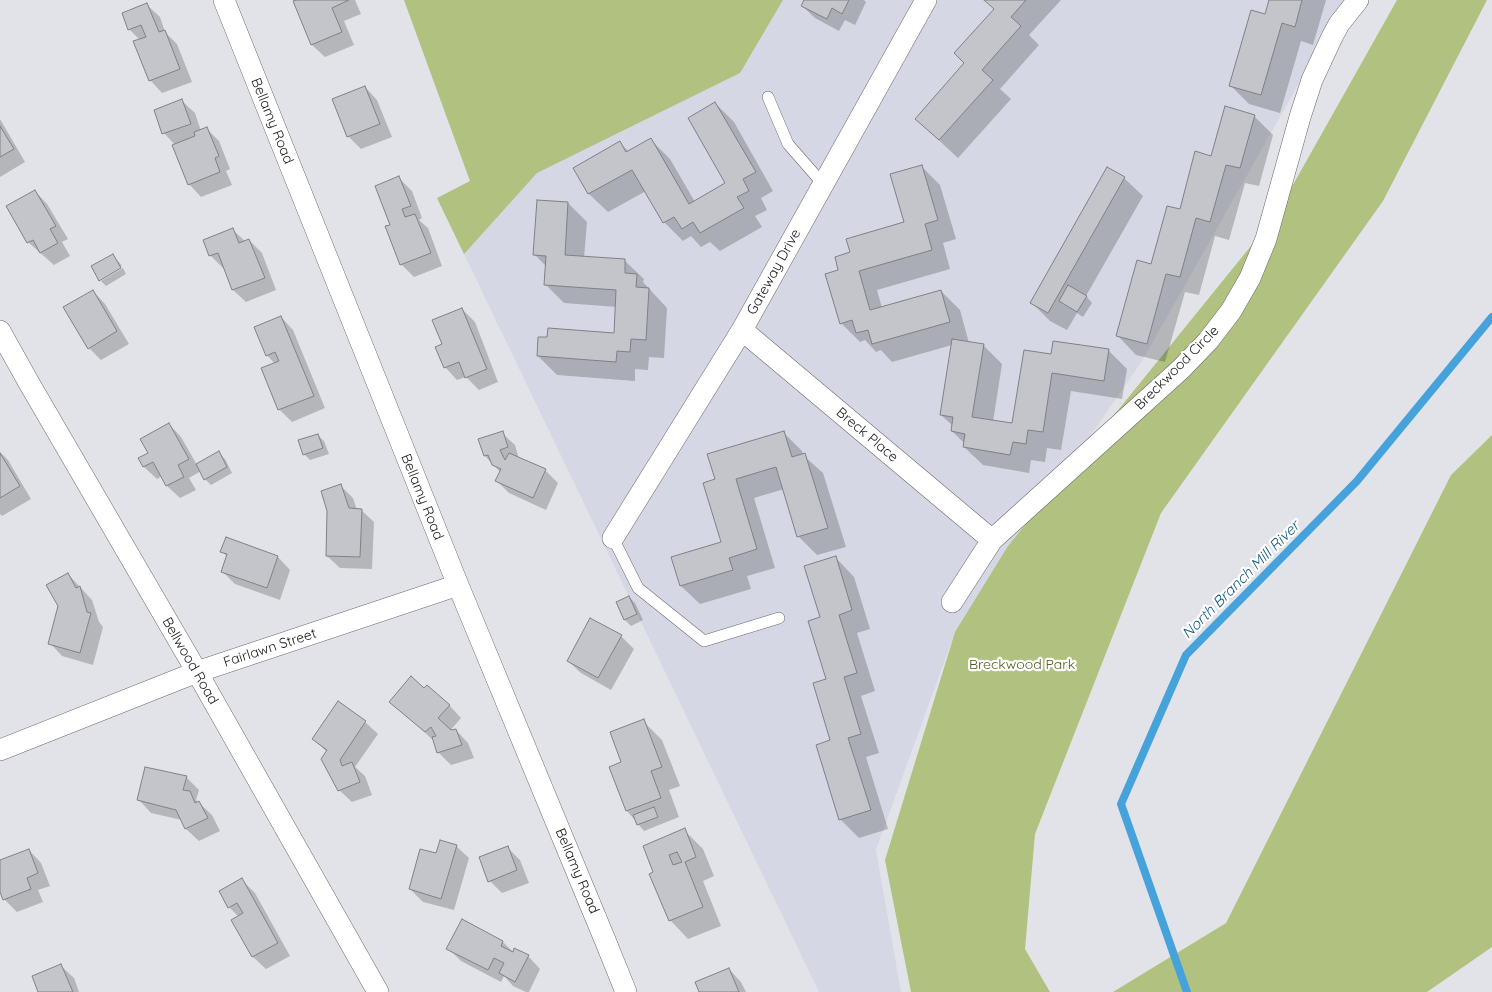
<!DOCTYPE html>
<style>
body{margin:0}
canvas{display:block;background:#e2e3e8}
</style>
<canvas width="1492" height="992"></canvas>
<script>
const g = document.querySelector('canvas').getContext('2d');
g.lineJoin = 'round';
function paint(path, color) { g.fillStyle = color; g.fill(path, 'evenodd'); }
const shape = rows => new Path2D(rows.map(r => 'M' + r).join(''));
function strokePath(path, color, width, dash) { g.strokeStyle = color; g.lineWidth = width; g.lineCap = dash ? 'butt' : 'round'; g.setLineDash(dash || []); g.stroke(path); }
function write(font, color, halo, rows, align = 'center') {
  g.font = font + ' Quicksand,sans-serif'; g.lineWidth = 4.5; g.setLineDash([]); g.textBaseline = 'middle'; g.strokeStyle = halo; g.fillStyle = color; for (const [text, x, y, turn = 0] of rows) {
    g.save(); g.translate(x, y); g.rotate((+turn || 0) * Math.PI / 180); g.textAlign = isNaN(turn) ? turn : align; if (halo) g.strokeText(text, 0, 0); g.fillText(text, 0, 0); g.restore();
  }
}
paint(shape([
 [404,0,1346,0,1142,361,955,632,876,850,901,992,819,992,437,198,470,181]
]), '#d5d8e4');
paint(shape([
 [404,0,783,0,740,73,537,173,464,254,437,198,470,181],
 [1397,0,1487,0,1383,201,1161,513,1035,834,1025,949,1050,992,911,992,885,860,955,632,1008,546,1276,215],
 [1492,435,1492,947,1427,992,1113,992,1226,923,1451,475]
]), '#b1c280');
paint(shape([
 [299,0,355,0,361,14,344,21,354,45,325,57,312,45,294,2],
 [805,0,864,0,866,2,855,25,845,20,839,31,815,18,802,6],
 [985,0,1061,0,1029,35,1039,45,1000,89,1011,99,958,158,916,119,966,64,995,9],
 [1270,0,1326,0,1313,45,1301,41,1280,113,1249,104,1230,85,1266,15],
 [147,5,160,17,165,32,177,44,192,82,162,93,150,80,140,40,129,29,123,14],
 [365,87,377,100,392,137,361,149,348,136],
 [182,101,195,113,201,131,206,128,219,141,230,169,226,171,232,185,201,197,189,184,175,145,164,133],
 [715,103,734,122,773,191,761,198,767,210,755,216,762,227,720,251,710,242,701,247,691,236,683,241,664,222,646,191,608,212,589,194,575,169,620,143,629,152,651,140,670,159,695,202,727,183],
 [1254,116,1273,135,1259,186,1245,183,1229,240,1215,236,1199,295,1185,292,1165,362,1136,355,1118,336,1152,266,1181,211,1212,157],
 [0,119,25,162,0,177],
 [922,167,940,185,956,239,943,243,950,269,877,290,882,308,941,291,960,310,969,343,983,345,1002,364,993,422,1013,425,1052,355,1108,350,1127,369,1122,399,1071,391,1061,450,1047,448,1045,462,1031,460,1029,473,983,465,964,447,965,444,952,431,953,426,941,415,952,345,892,362,881,350,876,352,865,340,860,342,841,323,840,271,851,253,906,223],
 [399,178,412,191,422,218,419,220,428,228,442,266,414,277,401,264,391,225],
 [1124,178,1143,196,1086,296,1092,303,1083,317,1077,313,1067,330,1050,321,1032,303],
 [35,191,47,204,68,239,62,242,70,256,54,265,28,242,8,206],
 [568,203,587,222,584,258,625,261,644,279,643,282,667,308,664,358,649,357,648,370,635,369,635,381,557,375,538,356,615,334,617,307,564,303,545,284,546,266,534,254],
 [233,230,246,242,249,240,262,253,276,290,246,302,233,290,225,267,223,268,210,255],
 [113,255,122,266,100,279],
 [123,268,126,274,106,286,101,281],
 [93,291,105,304,129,344,101,360,89,348],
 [462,309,475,322,498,382,479,390,466,377,457,380,445,367],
 [281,317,293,330,325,408,292,422,279,409,275,364,267,355],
 [169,424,181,437,197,465,219,453,225,459,232,473,211,485,205,479,201,471,189,478,196,490,180,498,167,486,162,476,157,479,144,467,140,459,150,454],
 [783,432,802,451,803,455,823,473,846,547,817,555,798,536,784,489,754,498,775,568,747,576,751,589,700,604,681,586,722,543,717,480],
 [502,433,515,445,519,459,545,470,558,483,546,510,509,493,497,481,501,473,485,456],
 [318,435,324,441,329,454,310,460,304,454],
 [0,452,8,460,31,499,2,516,0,514],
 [341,486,353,498,357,510,361,510,374,522,372,569,340,568,327,556],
 [226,539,278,557,290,570,280,600,235,584,222,571,227,557,222,551],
 [836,558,854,577,870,629,857,633,875,691,861,696,879,753,866,757,888,829,859,838,840,819,821,618],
 [68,574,92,600,99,622,103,627,93,665,62,656,50,643],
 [629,597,635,603,643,620,631,626,625,620,617,603],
 [621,636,634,649,611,690,581,673,568,661],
 [424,689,449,705,461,718,449,732,456,730,468,743,474,758,451,765,438,752,434,741,391,701],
 [643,721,662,740,680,786,669,790,679,817,644,831,627,811],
 [365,722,378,734,355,767,365,776,372,795,352,802,339,790,327,752,313,739],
 [186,777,199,790,196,800,212,815,220,831,199,841,186,829,182,820,151,813,139,800],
 [684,830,703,849,714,876,703,881,721,926,688,939,670,920,655,873],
 [456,846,469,858,454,910,423,902,410,889],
 [507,847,520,860,529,883,502,893,490,881],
 [29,850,41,863,50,886,38,890,43,902,17,912,4,899,0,889,0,861],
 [242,880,255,893,290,956,266,969,253,957,233,920,239,917,229,907],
 [462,921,503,942,514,953,528,956,540,969,529,992,526,992,513,986,504,976,501,982,461,961,448,948],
 [61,966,74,978,79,992,39,992],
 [729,969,741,982,746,992,700,992]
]), '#0003');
strokePath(shape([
 [1187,992,1121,804,1186,655,1357,481,1492,317]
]), '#46a2db', 8);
const building = shape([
 [296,0,349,0,332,8,342,32,311,45,293,1,296,0],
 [804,0,849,0,842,14,832,8,827,19,801,6,804,0],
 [984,0,1026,0,1011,17,1021,26,982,70,993,80,939,140,915,119,964,63,954,53,994,9,984,0],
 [1269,0,1302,0,1295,27,1282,23,1261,95,1229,86,1251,10,1265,14,1269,0],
 [147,3,159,32,165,30,180,69,149,81,133,41,146,37,141,25,128,30,122,13,147,3],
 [365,86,380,124,347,137,332,99,365,86],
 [182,99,191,124,162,134,154,110,182,99],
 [715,102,756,172,743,179,749,191,737,197,744,208,700,233,693,222,682,229,674,217,663,223,632,170,588,194,573,168,620,141,626,152,651,138,689,204,725,183,688,118,715,102],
 [1225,106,1255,115,1240,168,1226,165,1210,222,1196,218,1180,277,1166,274,1147,344,1116,336,1137,260,1151,264,1167,206,1180,209,1195,151,1211,156,1225,106],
 [0,126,14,149,0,157,0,126],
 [207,127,219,156,215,158,220,172,188,185,172,145,195,136,194,132,207,127],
 [922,165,938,220,925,224,932,250,859,271,870,310,941,290,950,322,872,344,868,330,856,333,852,320,840,324,825,274,838,270,835,257,850,252,846,239,904,222,890,174,922,165],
 [1107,167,1125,177,1048,313,1030,303,1107,167],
 [399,176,411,206,402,209,405,217,415,214,431,253,400,265,385,226,390,225,375,186,399,176],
 [35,190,56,226,50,229,58,243,40,253,33,240,27,243,6,206,35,190],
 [537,200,568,202,565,255,625,259,625,273,637,274,636,287,649,288,646,340,631,339,630,352,617,351,616,362,537,356,538,337,547,337,548,328,614,333,616,290,544,285,546,256,533,255,537,200],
 [233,228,239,243,249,239,265,278,232,290,218,253,209,256,203,240,233,228],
 [113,254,121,268,99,281,91,266,113,254],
 [1068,285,1087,296,1077,312,1059,301,1068,285],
 [93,290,117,331,88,349,63,307,93,290],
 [462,308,487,369,465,378,459,362,444,368,435,347,442,344,432,320,462,308],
 [281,316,314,396,278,410,261,368,279,361,275,352,266,356,254,327,281,316],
 [952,339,984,344,972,417,1012,423,1024,350,1051,354,1053,341,1109,349,1104,381,1052,373,1043,432,1028,430,1026,444,1013,442,1010,455,963,447,965,434,951,431,953,417,940,415,952,339],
 [169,423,189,459,178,465,184,477,166,486,153,462,143,467,138,458,148,453,140,439,169,423],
 [503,431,508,447,500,450,505,460,509,453,546,469,533,498,495,481,501,469,492,465,488,455,484,456,478,439,503,431],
 [784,431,792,457,805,453,828,528,797,537,776,467,736,479,757,549,729,558,733,570,680,586,671,557,721,542,703,483,715,479,707,454,784,431],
 [318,434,323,448,303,455,298,440,318,434],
 [219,451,227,467,204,480,196,464,219,451],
 [0,453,20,486,0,498,0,453],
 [341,484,349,508,362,509,360,557,326,556,327,511,321,491,341,484],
 [226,537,278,556,267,588,221,572,227,554,220,552,226,537],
 [836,556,852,610,839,615,857,673,844,677,861,734,848,738,871,810,839,820,816,745,830,740,813,683,826,679,808,621,820,617,804,566,836,556],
 [68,573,76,588,80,586,87,612,91,613,80,653,48,644,58,606,46,585,68,573],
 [629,596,637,614,624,620,616,602,629,596],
 [590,618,622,635,598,678,567,661,590,618],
 [411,676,424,688,427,685,450,705,438,718,451,730,456,729,462,745,437,753,432,737,436,736,431,727,425,732,389,702,411,676],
 [338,701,366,721,340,760,342,766,352,762,360,782,338,791,321,759,327,750,312,739,338,701],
 [644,719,662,767,651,771,661,798,626,811,609,767,621,762,610,732,644,719],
 [145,767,187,776,183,790,190,791,195,803,199,801,208,818,185,829,176,810,137,800,145,767],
 [654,807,658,817,637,825,633,815,654,807],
 [685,828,696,857,685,862,703,907,669,921,649,874,653,872,643,846,685,828],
 [677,852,682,862,673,865,669,855,677,852],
 [440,840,457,845,441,899,409,889,420,849,436,853,440,840],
 [508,846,517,870,488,882,479,857,508,846],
 [29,849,38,873,27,878,31,889,3,900,0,892,0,860,29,849],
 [242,878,278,943,252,957,231,920,243,913,237,903,228,908,219,891,242,878],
 [462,919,503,941,501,946,513,952,514,948,529,955,515,982,499,973,504,963,494,958,488,970,446,949,462,919],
 [61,964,73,992,38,992,32,976,61,964],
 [729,968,739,992,699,992,695,982,729,968]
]);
paint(building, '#c4c5ca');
strokePath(building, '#808186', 1);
const lane = shape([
 [768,97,788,144,823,184],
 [613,538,638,588,704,641,779,618]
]);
const street = shape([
 [224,0,458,585,605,940,626,992],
 [742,330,992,540],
 [0,331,29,383,197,672,378,992],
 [613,538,742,330,926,0],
 [952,602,992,540,1181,369,1208,341,1231,311,1250,278,1266,239,1300,117,1312,80,1332,37,1339,24,1358,0],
 [0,750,197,672,458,585]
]);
strokePath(lane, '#696a6f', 12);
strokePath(street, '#696a6f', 22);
strokePath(lane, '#fff', 11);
strokePath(street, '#fff', 21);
write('14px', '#191a1c', '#fff', [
 ["Bellamy Road",272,121,68],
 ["Gateway Drive",774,272,-61],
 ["Breckwood Circle",1177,368,-45],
 ["Breck Place",867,435,40],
 ["Bellamy Road",422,497,68],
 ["Fairlawn Street",270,648,-18],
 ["Bellwood Road",190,661,60],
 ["Bellamy Road",577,871,67]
]);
write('14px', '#505e1c', '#fff', [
 ["Breckwood Park",1022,665]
]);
write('italic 15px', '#12577d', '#fff', [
 ["North Branch Mill River",1241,580,-45]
]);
</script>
